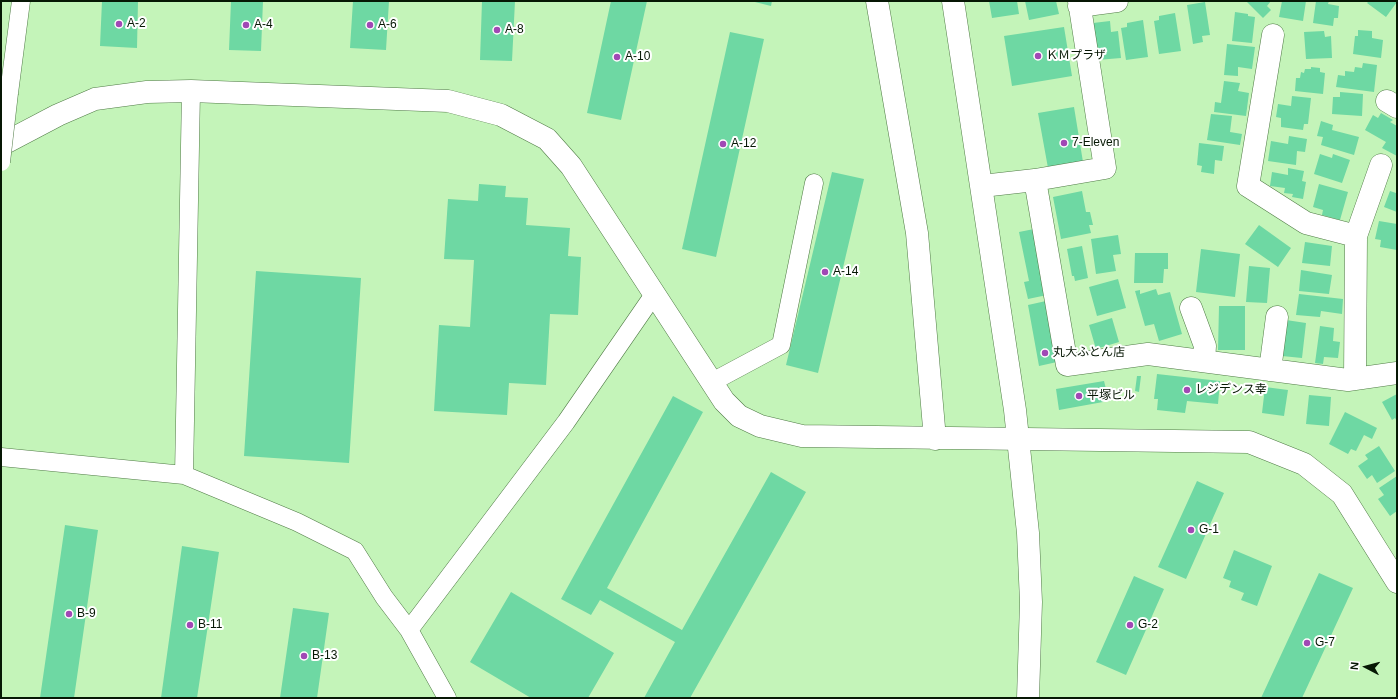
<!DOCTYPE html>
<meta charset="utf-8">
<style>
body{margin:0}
#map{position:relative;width:1398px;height:699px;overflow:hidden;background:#c4f4b9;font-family:Arial,sans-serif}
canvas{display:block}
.frame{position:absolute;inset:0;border:2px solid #061704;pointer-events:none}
.north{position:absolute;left:1346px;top:647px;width:40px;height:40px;-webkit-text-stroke:3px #fff;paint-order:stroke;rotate:276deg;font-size:11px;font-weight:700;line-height:16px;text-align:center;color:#061704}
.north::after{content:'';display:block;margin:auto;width:14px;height:18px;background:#061704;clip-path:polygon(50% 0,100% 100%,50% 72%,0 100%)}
</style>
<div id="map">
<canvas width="1398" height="699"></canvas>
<div class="frame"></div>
<div class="north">N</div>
</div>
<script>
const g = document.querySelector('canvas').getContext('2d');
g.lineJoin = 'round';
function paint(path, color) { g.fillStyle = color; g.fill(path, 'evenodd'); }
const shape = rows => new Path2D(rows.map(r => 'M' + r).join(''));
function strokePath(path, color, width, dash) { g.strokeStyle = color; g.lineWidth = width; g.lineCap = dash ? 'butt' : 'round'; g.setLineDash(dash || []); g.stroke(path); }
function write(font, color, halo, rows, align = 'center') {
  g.font = font + ' Arial,"Noto Sans JP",sans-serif'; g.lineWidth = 4; g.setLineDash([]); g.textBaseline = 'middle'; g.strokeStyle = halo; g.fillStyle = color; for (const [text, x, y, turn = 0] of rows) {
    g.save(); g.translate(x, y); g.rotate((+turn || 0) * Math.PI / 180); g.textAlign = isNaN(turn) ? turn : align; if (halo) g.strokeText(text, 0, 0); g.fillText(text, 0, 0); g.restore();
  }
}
paint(shape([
 [102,1,138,1,137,48,100,46],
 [231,1,263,1,261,51,229,50],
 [353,1,389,1,386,50,350,48],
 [482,1,515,1,512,61,480,60],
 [611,1,647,1,621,120,587,113],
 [751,1,772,1,771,6],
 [989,1,1017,1,1019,14,992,18],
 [1025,1,1056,1,1059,14,1029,20],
 [1246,1,1271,1,1267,6,1271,10,1263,18],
 [1282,1,1306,1,1303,21,1279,17],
 [1316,1,1329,1,1328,4,1339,6,1338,18,1334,18,1333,26,1313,23],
 [1369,1,1397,1,1397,2,1386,17,1367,3],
 [1205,2,1210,35,1202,36,1203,42,1193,44,1187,5],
 [1235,12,1248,14,1248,16,1255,17,1252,43,1232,41],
 [1175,13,1181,51,1159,54,1154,21,1159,20,1159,16],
 [1143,20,1148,57,1126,60,1121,28,1127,27,1127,23],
 [1110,21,1111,32,1118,31,1121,58,1097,60,1093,23],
 [1064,27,1072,76,1012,86,1004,36],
 [1358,30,1372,31,1372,38,1383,40,1381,58,1353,54,1355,36,1358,36],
 [1324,31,1325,37,1331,36,1332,58,1306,59,1304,32],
 [730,32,764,39,716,257,682,249],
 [1227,44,1255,47,1252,69,1238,67,1238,76,1224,75],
 [1363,63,1377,65,1374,92,1336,87,1338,75,1345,76,1345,71,1354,72,1355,67,1362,68],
 [1311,67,1320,68,1320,72,1325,73,1323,94,1295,91,1296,78,1300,78,1301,72,1304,73,1305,69,1311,69],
 [1224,81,1240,83,1238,91,1249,93,1246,116,1214,112,1215,102,1221,103],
 [1340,92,1363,94,1362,116,1332,114,1333,97,1340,97],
 [1292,96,1311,98,1308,124,1304,124,1303,130,1281,127,1281,118,1276,117,1278,104,1291,106],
 [1074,107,1083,162,1048,168,1038,113],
 [1381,113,1393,120,1390,122,1397,126,1397,156,1382,148,1386,142,1365,130,1373,115,1378,118],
 [1211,114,1232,116,1230,132,1242,134,1240,145,1207,140],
 [1321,121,1333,125,1332,130,1359,137,1354,155,1321,145,1323,137,1317,136],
 [1289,136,1307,139,1305,152,1297,151,1296,165,1268,161,1271,141,1288,144],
 [1199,143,1224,146,1222,161,1215,160,1214,174,1201,172,1202,166,1197,165],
 [1320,154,1332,158,1333,154,1350,160,1342,183,1314,174],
 [1288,168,1304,171,1302,181,1306,182,1303,199,1292,197,1293,194,1284,193,1285,188,1270,186,1272,172,1288,175],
 [832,172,864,179,818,373,786,365],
 [479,184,506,186,505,197,528,198,526,225,570,228,568,256,581,257,578,315,550,314,546,385,509,383,507,415,434,411,439,325,470,327,474,260,444,259,448,199,478,201],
 [1319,184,1348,192,1340,220,1322,215,1323,210,1313,207],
 [1397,190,1397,212,1384,207,1390,191,1396,193],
 [1082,191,1086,212,1090,212,1093,225,1089,225,1091,233,1061,239,1053,197],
 [1379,221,1397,224,1397,250,1380,247,1381,240,1375,239],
 [1259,225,1291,248,1278,267,1245,244],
 [1034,229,1047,295,1028,299,1024,282,1029,281,1019,232],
 [1118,235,1121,254,1113,255,1116,271,1096,274,1091,239],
 [1305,242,1332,246,1330,266,1302,263],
 [1082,246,1088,278,1075,281,1074,276,1072,276,1067,249],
 [1201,249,1240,254,1235,297,1196,292],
 [1135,253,1168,253,1168,269,1164,269,1163,283,1134,283],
 [1249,266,1270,268,1267,303,1246,302],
 [1301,270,1332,275,1329,294,1299,291],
 [256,271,361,278,349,463,244,456],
 [1118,279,1126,308,1097,316,1089,287],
 [1156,289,1158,295,1170,292,1182,334,1159,341,1154,324,1145,326,1135,291,1140,290,1140,294],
 [1299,294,1343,299,1342,314,1321,311,1320,317,1296,315],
 [1046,301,1057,362,1039,366,1028,305],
 [1219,306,1245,306,1245,350,1218,350],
 [1112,318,1119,342,1096,349,1089,325],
 [1286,320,1306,323,1302,358,1282,356],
 [1320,326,1334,328,1333,341,1340,342,1338,358,1324,357,1323,364,1315,363],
 [1157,374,1220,381,1218,404,1187,401,1185,413,1157,410,1158,399,1154,399],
 [1137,376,1141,376,1139,392,1135,391],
 [1104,381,1106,389,1101,390,1103,402,1059,410,1056,389],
 [1265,387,1288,390,1284,416,1262,413],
 [1397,394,1397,421,1395,418,1392,420,1382,402],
 [1309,395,1331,397,1329,426,1306,424],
 [673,396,703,412,607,588,682,630,771,472,806,492,690,698,644,698,675,642,600,600,591,615,561,599],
 [1345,412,1377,428,1372,439,1364,435,1356,451,1351,449,1348,454,1329,444],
 [1379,446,1395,471,1377,483,1372,475,1367,479,1358,466,1368,459,1365,455],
 [1397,476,1397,511,1390,516,1378,499,1384,495,1379,488],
 [1197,481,1224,493,1186,579,1158,567],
 [65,525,98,530,74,698,40,698],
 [182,546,219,552,197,698,161,698],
 [1234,550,1272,566,1257,606,1241,600,1244,593,1229,587,1231,581,1223,578],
 [1319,573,1353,588,1302,698,1261,698],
 [1134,576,1164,589,1126,675,1096,662],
 [511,592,614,653,588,698,531,698,470,662],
 [293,608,329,613,317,698,280,698]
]), '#6ed8a3');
const pedestrian = shape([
 [9,93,21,1],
 [712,382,781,345,814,183],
 [1,457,184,475,297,522,355,551,384,597,409,630,447,698],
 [184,475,191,91],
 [409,630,566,422,655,293]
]);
const minor = shape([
 [877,1,917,233,935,439],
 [1079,6,1117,1],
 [1273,35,1248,186,1306,223,1356,236],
 [1387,101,1397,107],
 [1,145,58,115,95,99,147,92,191,91,448,101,501,115,547,139,571,166,724,401,739,416,760,426,802,436,1249,442,1304,464,1342,494,1397,582],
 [1035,180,1105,168,1079,1],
 [982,186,1035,180,1067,365,1148,354,1348,380,1397,373],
 [1191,308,1205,346,1204,361],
 [1270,370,1277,317],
 [1355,379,1356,236,1381,165]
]);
const tertiary = shape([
 [953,1,1015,410,1028,533,1031,602,1028,698]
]);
strokePath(pedestrian, '#507b46', 19);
strokePath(minor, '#507b46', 23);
strokePath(tertiary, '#507b46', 23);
strokePath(pedestrian, '#fff', 18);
strokePath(minor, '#fff', 22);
strokePath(tertiary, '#fff', 22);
const pedestrianBridge = shape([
 [1,162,9,93]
]);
strokePath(pedestrianBridge, '#507b46', 19, []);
strokePath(pedestrianBridge, '#fff', 18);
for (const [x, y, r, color] of [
 [119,24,4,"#a148b5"],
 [246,25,4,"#a148b5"],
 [370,25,4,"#a148b5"],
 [497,30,4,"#a148b5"],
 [1038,56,4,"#a148b5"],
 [617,57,4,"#a148b5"],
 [1064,143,4,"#a148b5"],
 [723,144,4,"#a148b5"],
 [825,272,4,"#a148b5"],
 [1045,353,4,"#a148b5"],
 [1187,390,4,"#a148b5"],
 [1079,396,4,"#a148b5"],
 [1191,530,4,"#a148b5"],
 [69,614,4,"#a148b5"],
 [190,625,4,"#a148b5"],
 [1130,625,4,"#a148b5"],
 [1307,643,4,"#a148b5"],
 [304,656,4,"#a148b5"]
]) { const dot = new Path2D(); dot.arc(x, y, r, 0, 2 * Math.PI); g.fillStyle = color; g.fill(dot); strokePath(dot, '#fff', 1.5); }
write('12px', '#061704', '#fff', [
 ["A-2",127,24],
 ["A-4",254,25],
 ["A-6",378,25],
 ["A-8",505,30],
 ["ＫＭプラザ",1046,56],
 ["A-10",625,57],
 ["7-Eleven",1072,143],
 ["A-12",731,144],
 ["A-14",833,272],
 ["丸大ふとん店",1053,353],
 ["レジデンス幸",1195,390],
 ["平塚ビル",1087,396],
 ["G-1",1199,530],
 ["B-9",77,614],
 ["B-11",198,625],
 ["G-2",1138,625],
 ["G-7",1315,643],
 ["B-13",312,656]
], 'left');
</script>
